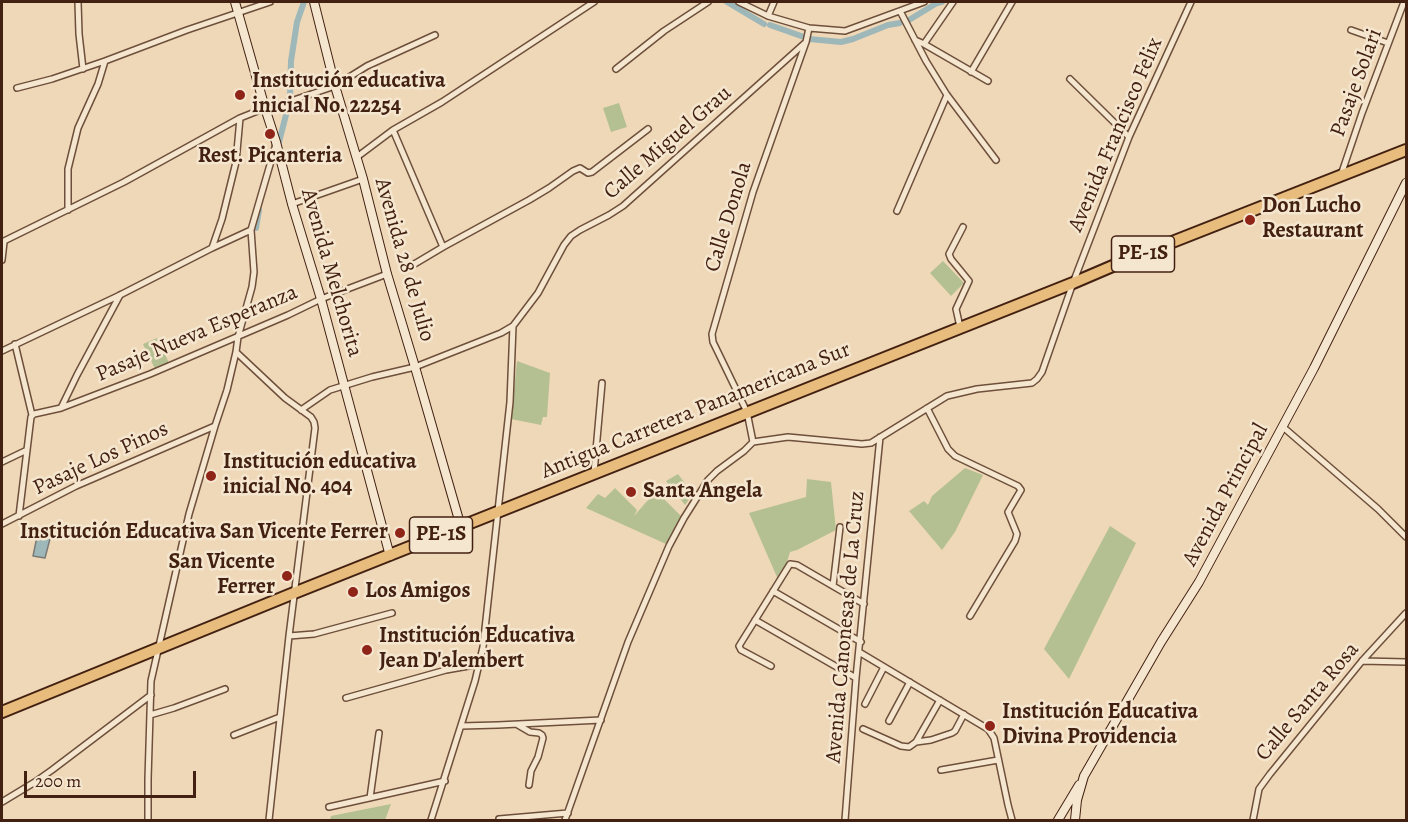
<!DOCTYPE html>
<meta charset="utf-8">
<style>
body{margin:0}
#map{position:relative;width:1408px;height:822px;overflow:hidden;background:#efd8b7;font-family:Alegreya,serif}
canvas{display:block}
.frame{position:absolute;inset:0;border:3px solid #432112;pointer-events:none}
.scale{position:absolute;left:24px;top:771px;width:172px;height:27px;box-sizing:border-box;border:3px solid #432112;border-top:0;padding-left:8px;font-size:18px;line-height:21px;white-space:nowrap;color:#432112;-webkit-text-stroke:4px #f5e6d0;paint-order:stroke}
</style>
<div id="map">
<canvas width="1408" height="822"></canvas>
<div class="frame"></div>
<div class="scale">200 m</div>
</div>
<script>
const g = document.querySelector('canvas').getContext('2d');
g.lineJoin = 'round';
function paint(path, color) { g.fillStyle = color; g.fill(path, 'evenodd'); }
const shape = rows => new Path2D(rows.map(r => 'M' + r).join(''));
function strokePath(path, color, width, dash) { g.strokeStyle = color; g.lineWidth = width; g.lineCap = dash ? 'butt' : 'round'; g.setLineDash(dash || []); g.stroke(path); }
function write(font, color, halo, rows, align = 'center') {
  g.font = font + ' Alegreya,serif'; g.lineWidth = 5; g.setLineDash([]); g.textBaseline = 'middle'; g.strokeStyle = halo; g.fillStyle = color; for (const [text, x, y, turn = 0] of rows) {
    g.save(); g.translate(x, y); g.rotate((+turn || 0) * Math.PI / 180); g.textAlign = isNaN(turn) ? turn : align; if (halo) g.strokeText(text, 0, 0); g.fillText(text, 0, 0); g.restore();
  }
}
paint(shape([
 [619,103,627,127,611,132,603,108],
 [943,261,964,283,951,296,930,273],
 [157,338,170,365,156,371,143,344],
 [517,361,550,373,547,417,543,417,541,425,511,419],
 [965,468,983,475,955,532,942,550,909,511,924,501,928,505,932,496],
 [678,474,693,494,685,505,666,481],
 [807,479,831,482,836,530,797,550,790,552,780,584,749,513,806,497],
 [615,488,637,510,634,516,656,491,682,517,666,544,586,508,598,494,605,498],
 [1110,526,1136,543,1069,679,1044,649],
 [391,804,385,820,330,820,331,816]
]), '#b4c092');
const water = shape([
 [38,532,51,535,45,558,33,556,38,532]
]);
paint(water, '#9eb7b9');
strokePath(water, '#7a7b76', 1.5);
strokePath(shape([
 [727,2,764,24],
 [909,20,937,3,942,2],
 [770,25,804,37],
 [809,39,841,42,853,39,888,25,900,23],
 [290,98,291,61,297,22,304,2],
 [279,142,287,111],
 [256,228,259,210]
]), '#9eb7b9', 6);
const street = shape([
 [78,2,79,34,83,69],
 [739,2,768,16,809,28,845,31,924,2],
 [900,11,926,61,947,95,996,160],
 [768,16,774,2],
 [1351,30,1388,43],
 [915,40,924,44,988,81],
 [924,44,953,2],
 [616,69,664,31,708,2],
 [971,72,1012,2],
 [1070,79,1129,137],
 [17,88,52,79,105,61],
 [393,130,443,247],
 [357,157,393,130,442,102,594,2],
 [1341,175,1362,113,1404,2],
 [292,204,363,179],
 [68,210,68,169,78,128,98,84,105,61,187,30,270,2],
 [897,211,947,95],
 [2,242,124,182,240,118,265,108,285,103,335,86,367,66,435,35],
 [212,248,222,219,236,162,240,118],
 [2,260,4,242],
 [406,269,443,247,529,200,549,188,573,171,580,168,588,173,592,172,648,129],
 [960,327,956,309,969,281,951,259,949,254,963,227],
 [15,344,32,415],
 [2,351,120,295,212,248,251,230],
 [236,352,285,398,311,417,314,422,315,428,289,636,269,820],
 [61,408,77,375,120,295],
 [927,408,948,449,955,456,1018,486,1021,490,1008,512,1017,534,1015,541,970,616],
 [301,410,330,390,372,377,415,367,501,333,513,326,538,293,564,245,571,236,580,230,609,215,623,206,806,42],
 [1283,427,1378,509,1406,537],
 [753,442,788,437,862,444,871,443,947,396,977,389,1032,383,1037,379,1042,372,1073,283,1129,137,1191,2],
 [753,442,747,412,713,342,712,334,753,192,806,42,809,28],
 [2,462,27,450],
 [594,473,602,383],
 [19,516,31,417,34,414,61,408,150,374,288,315,321,299,387,274],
 [2,524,76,486,215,426],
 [833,586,840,527],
 [773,591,861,642],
 [755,620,856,678],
 [289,636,314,634,392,613],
 [859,652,988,729,994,738,1008,805,1012,820],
 [1362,661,1406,662],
 [771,666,741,650,739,646,790,564,797,565,864,604],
 [346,698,446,670,480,664],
 [865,704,884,667],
 [150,715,174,708,225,689],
 [889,721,910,682],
 [518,725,530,732,539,733,542,735,543,738,538,757,531,771,529,785],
 [461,726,498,725,601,720],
 [863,729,901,746,909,747,916,742,940,700],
 [234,735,280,717],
 [916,742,931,740,952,733,955,731,964,714],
 [941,770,998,760],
 [370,798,379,733],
 [2,802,35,782,52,770,151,695],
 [329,807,445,781],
 [499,819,568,813],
 [148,820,148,779,151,681,189,514,215,426,227,390,236,352,238,337,252,287,254,272,251,230,276,144],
 [431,820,475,681,483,647,510,402,513,326],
 [565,820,628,642,669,546,684,518,708,480,717,471,744,451,753,442],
 [845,820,856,678,880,437],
 [1253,820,1259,789,1270,774,1362,661,1406,613]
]);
const secondary = shape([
 [235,2,265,108,276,142,292,204,321,299,390,556],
 [314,2,335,86,363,179,387,274,415,367,461,527],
 [1058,820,1079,785],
 [1075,820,1077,800,1084,776,1161,642,1199,582,1314,368,1406,183]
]);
const highway = shape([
 [2,712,294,593,1073,283,1129,259,1406,150]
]);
strokePath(street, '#6e4f3b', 8);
strokePath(secondary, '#432112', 10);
strokePath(highway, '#432112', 14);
strokePath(street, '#f5e6d0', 5);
strokePath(secondary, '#f5e6d0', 8);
strokePath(highway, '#e8bc7c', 10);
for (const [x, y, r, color] of [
 [240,95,6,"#8f2418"],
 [270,134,6,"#8f2418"],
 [1250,220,6,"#8f2418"],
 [211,476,6,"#8f2418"],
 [631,492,6,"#8f2418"],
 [400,533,6,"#8f2418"],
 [287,576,6,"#8f2418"],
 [353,592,6,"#8f2418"],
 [367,650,6,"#8f2418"],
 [990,726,6,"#8f2418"]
]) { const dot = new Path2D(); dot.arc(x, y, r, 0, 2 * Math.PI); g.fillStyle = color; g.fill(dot); strokePath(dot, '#f5e6d0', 2); }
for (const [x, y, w] of [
 [1143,254,63],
 [441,535,63]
]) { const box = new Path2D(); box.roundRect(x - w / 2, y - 18, w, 36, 4.5); g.fillStyle = '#f5e6d0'; g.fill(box); strokePath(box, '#432112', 1.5); }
write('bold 21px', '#432112', null, [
 ["PE-1S",1143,254],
 ["PE-1S",441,535]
]);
write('bold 22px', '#432112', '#f5e6d0', [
 ["Institución educativa",252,82],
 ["inicial No. 22254",252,107],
 ["Rest. Picanteria",270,157,"center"],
 ["Don Lucho",1262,207],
 ["Restaurant",1262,232],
 ["Institución educativa",223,463],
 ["inicial No. 404",223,488],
 ["Santa Angela",643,492],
 ["Institución Educativa San Vicente Ferrer",388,533,"right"],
 ["San Vicente",275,563,"right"],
 ["Ferrer",275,588,"right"],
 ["Los Amigos",365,592],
 ["Institución Educativa",379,637],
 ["Jean D'alembert",379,662],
 ["Institución Educativa",1002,713],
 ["Divina Providencia",1002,738]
], 'left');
write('22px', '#432112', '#f5e6d0', [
 ["Pasaje Solari",1357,83,-70],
 ["Avenida Francisco Felix",1116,135,-67],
 ["Calle Miguel Grau",668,143,-41],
 ["Calle Donola",729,217,-73],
 ["Avenida 28 de Julio",404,260,74],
 ["Avenida Melchorita",331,273,74],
 ["Pasaje Nueva Esperanza",197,334,-23],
 ["Antigua Carretera Panamericana Sur",696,411,-22],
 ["Pasaje Los Pinos",101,459,-25],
 ["Avenida Principal",1226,495,-62],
 ["Avenida Canonesas de La Cruz",846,627,-85],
 ["Calle Santa Rosa",1308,702,-50]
]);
</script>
